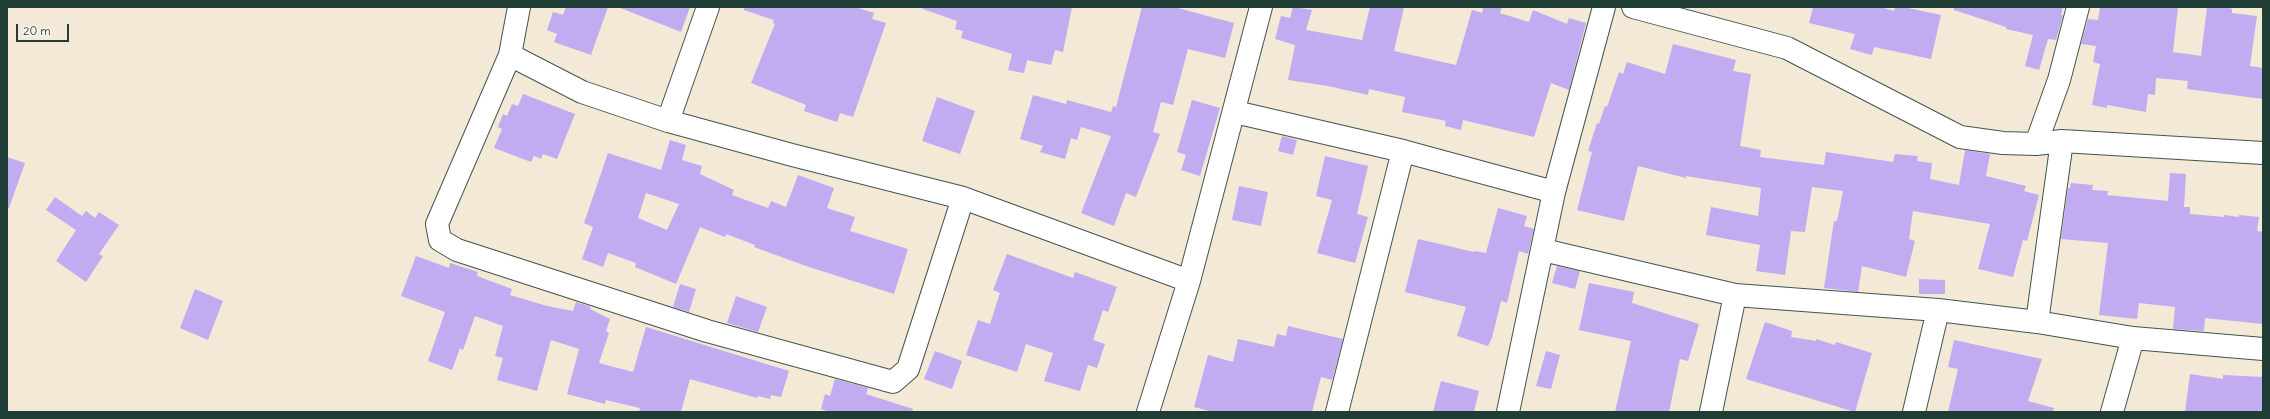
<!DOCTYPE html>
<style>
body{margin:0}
#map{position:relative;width:2270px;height:419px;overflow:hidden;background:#f4e8d6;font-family:Delius,sans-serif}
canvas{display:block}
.frame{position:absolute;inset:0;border:8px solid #1f3d34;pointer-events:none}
.scale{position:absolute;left:16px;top:24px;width:53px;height:18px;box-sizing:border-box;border:2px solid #1f3d34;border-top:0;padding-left:5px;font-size:12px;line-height:14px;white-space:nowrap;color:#1f3d34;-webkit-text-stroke:3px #f6f6f2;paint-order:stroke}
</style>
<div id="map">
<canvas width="2270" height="419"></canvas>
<div class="frame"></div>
<div class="scale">20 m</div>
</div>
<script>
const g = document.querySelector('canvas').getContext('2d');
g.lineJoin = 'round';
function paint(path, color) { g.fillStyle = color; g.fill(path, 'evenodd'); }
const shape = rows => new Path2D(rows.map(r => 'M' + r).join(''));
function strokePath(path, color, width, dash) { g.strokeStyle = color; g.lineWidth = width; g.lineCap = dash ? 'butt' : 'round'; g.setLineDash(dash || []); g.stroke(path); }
paint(shape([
 [566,7,608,7,591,55,554,42,557,34,547,30,553,12,563,15],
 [618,7,690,7,681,32],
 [744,7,855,7,874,13,872,19,886,23,853,117,840,113,837,122,804,111,806,105,751,83,775,24,773,23,774,20,744,10],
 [923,7,1072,7,1063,52,1055,50,1051,65,1027,60,1024,73,1008,70,1012,54,961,38,963,31,955,29,957,21,923,9],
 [1142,7,1174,7,1234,23,1225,58,1188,49,1173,105,1161,102,1153,132,1160,134,1136,197,1126,193,1114,226,1081,213,1111,136,1081,127,1077,140,1071,138,1065,159,1040,152,1043,146,1020,139,1033,95,1066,104,1067,100,1111,112,1113,106,1116,107],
 [1293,7,1312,10,1306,30,1362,40,1370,7,1404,7,1394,51,1456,65,1472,10,1482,13,1483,7,1502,7,1500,13,1529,22,1533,10,1567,24,1569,18,1586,23,1569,90,1551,83,1534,137,1463,120,1461,130,1445,126,1446,121,1402,112,1405,97,1369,89,1368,95,1328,86,1288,80,1295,45,1275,39,1281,16,1290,18],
 [1813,7,1880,7,1894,11,1895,7,1903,7,1941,15,1931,59,1874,47,1872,55,1850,49,1855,34,1809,23],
 [1954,7,2063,7,2061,15,2063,15,2056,40,2048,39,2039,70,2025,66,2033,35,2006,29,2006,27,1954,10],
 [2100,7,2178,7,2173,52,2201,56,2207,7,2226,7,2232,9,2232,13,2257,16,2250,66,2263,68,2263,99,2187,89,2188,81,2156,78,2155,95,2148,94,2146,112,2107,105,2107,108,2092,105,2100,64,2093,62,2096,46,2081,44,2088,19,2098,20],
 [1673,44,1736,60,1733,71,1751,74,1740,146,1761,150,1760,157,1824,165,1826,152,1893,162,1895,154,1918,156,1917,161,1932,163,1930,179,1959,185,1965,150,1990,154,1986,176,2026,186,2024,191,2039,195,2027,241,2023,240,2013,277,1978,269,1990,224,1913,211,1909,239,1915,241,1906,277,1862,266,1858,292,1824,288,1834,221,1837,221,1843,191,1812,187,1805,232,1791,231,1785,275,1756,271,1760,245,1706,235,1711,207,1758,216,1761,188,1686,176,1686,178,1638,166,1624,221,1577,210,1592,152,1588,151,1597,123,1599,124,1605,106,1607,107,1619,72,1623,74,1627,62,1665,74],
 [523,94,575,114,557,159,543,154,541,159,534,156,531,162,494,148,502,129,498,127,503,114,507,116,512,104,518,106],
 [937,97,975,111,960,154,922,141],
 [1192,100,1220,108,1200,176,1181,170,1186,155,1177,152],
 [1282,136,1297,140,1293,155,1278,151],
 [670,140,686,145,682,160,702,166,700,174,734,190,732,195,768,208,771,201,786,207,798,175,834,188,827,208,855,217,850,231,908,249,894,294,806,266,754,247,755,245,726,234,725,237,700,227,676,284,635,267,636,263,608,253,603,267,582,259,593,227,584,223,608,153,661,170],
 [646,193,679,204,667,230,638,218],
 [1325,156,1368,166,1357,214,1368,217,1355,263,1317,253,1332,200,1316,196],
 [7,157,25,163,9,208,7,208],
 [2170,173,2186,174,2184,207,2190,207,2190,214,2224,217,2224,215,2239,217,2239,215,2259,217,2257,231,2263,232,2263,324,2205,318,2204,331,2173,329,2175,307,2139,303,2137,319,2099,315,2108,243,2061,239,2068,188,2070,188,2071,183,2093,185,2092,190,2108,191,2107,195,2168,201],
 [1239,186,1268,192,1261,226,1232,220],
 [55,197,82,216,86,211,95,218,99,212,119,225,99,254,103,256,86,282,56,261,76,230,46,210],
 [1498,208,1527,216,1524,226,1534,229,1528,254,1519,251,1507,303,1501,301,1492,338,1488,346,1457,336,1466,307,1405,292,1418,239,1474,252,1474,251,1486,253],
 [1007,254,1073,278,1075,272,1117,287,1108,312,1103,310,1093,340,1105,344,1097,368,1088,365,1080,391,1044,381,1053,353,1026,344,1017,372,966,355,978,320,990,324,1000,293,993,290],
 [416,256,449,268,450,263,478,272,477,276,512,289,510,295,547,306,573,311,576,302,591,307,590,309,610,319,606,331,609,333,599,363,633,372,646,327,789,371,781,397,771,395,770,399,758,396,757,398,690,379,681,412,639,412,640,408,606,400,605,404,567,394,579,349,551,340,537,391,497,380,503,358,495,356,503,326,475,316,463,350,460,348,452,370,428,361,445,312,401,296],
 [1557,266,1580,271,1575,289,1552,283],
 [1919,279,1945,280,1945,294,1919,294],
 [1589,283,1634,292,1632,303,1699,324,1688,361,1680,359,1669,412,1615,412,1631,341,1579,330],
 [680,284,696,289,689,312,673,307],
 [195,289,223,301,208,340,180,328],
 [736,296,767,307,758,332,727,323],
 [1765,322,1792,331,1791,337,1816,341,1816,339,1835,345,1836,342,1872,353,1855,412,1746,379],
 [1288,326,1343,339,1332,380,1321,377,1312,412,1213,412,1194,407,1208,355,1233,362,1238,339,1274,347,1277,334,1286,336],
 [1954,340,2042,359,2028,401,2054,408,2053,412,1948,412,1958,369,1948,367],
 [935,351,962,361,952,389,924,379],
 [1546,351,1560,355,1551,389,1536,386],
 [2190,374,2223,379,2223,375,2263,377,2263,412,2185,412],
 [835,379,868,388,866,394,913,409,912,412,830,412,821,409,825,394,830,396],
 [1441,381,1479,391,1474,412,1433,412]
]), '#c1abf1');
const minor = shape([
 [519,7,510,55,437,224,440,240,457,250,707,331,893,382,908,369,963,198],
 [1633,7,1787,48,1960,137,2003,143,2036,144,2062,141,2263,153],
 [510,55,582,92,668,121,792,155,963,198,1189,281],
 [1235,112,1403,151,1554,192],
 [668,121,708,7],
 [2036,144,2059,80,2078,7],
 [1543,250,1735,295,1938,310,2037,322,2133,338,2263,349],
 [2037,322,2062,141],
 [1148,412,1189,281,1261,7],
 [1337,412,1403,151],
 [1508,412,1554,192,1604,7],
 [1711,412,1735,295],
 [1914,412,1938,310],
 [2112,412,2133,338]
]);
strokePath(minor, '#3f574c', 24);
strokePath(minor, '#fff', 22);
</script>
